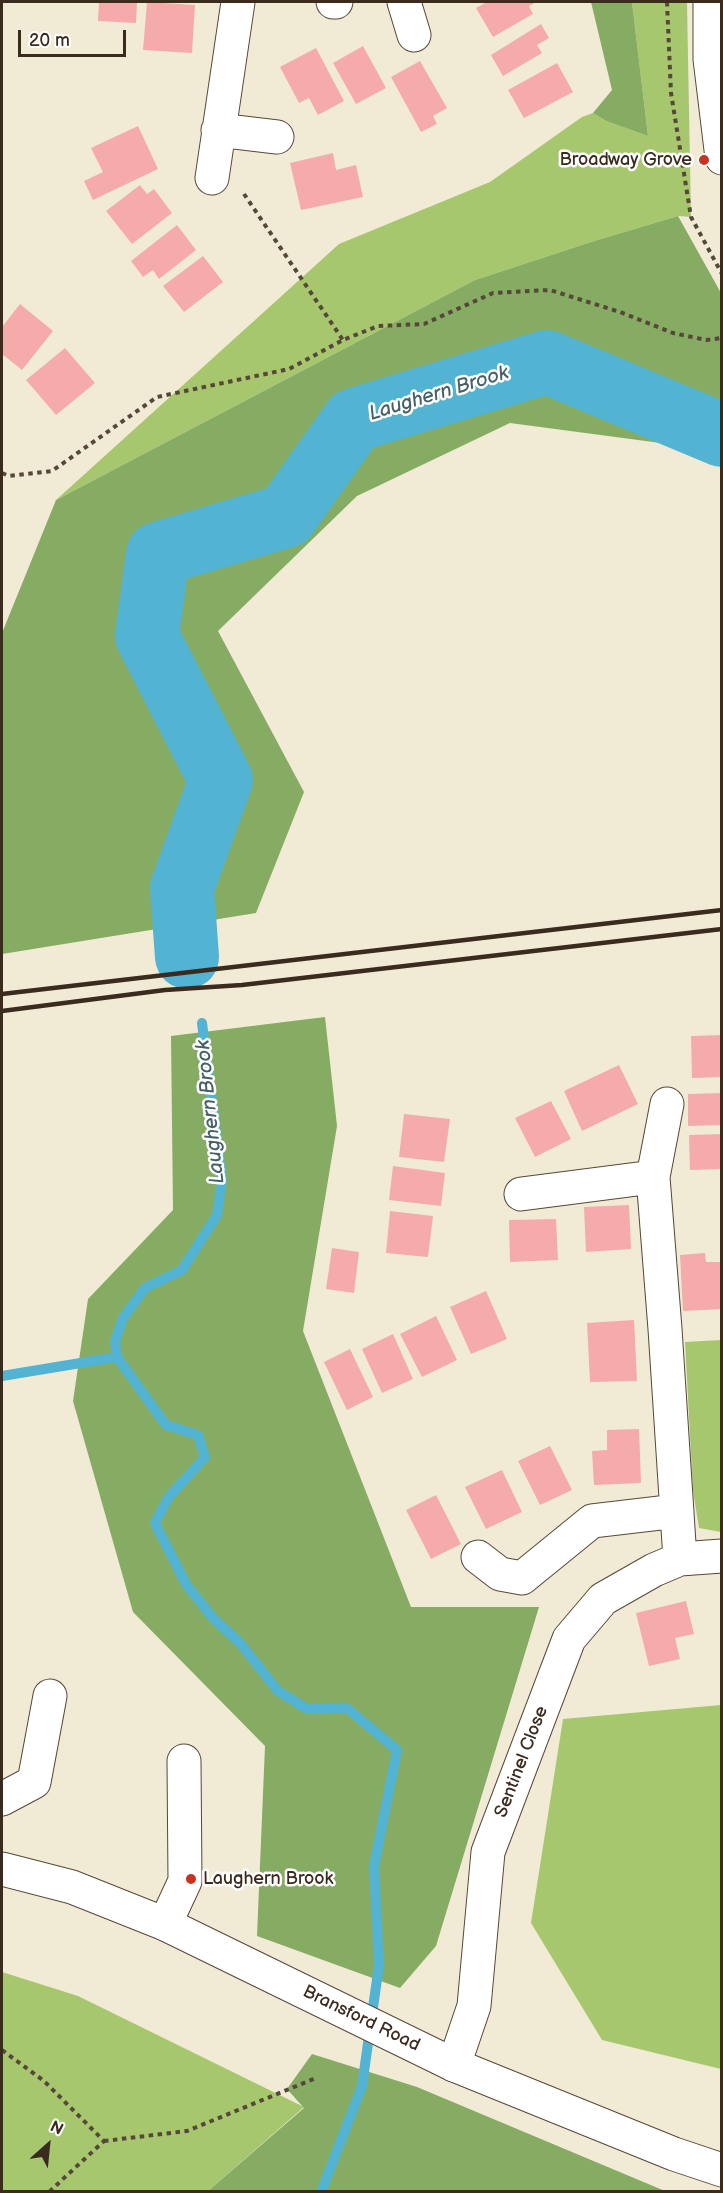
<!DOCTYPE html>
<style>
body{margin:0}
#map{position:relative;width:723px;height:2193px;overflow:hidden;background:#f1ebd5;font-family:"Balsamiq Sans",sans-serif}
canvas{display:block}
.frame{position:absolute;inset:0;border:3px solid #3b2a1e;pointer-events:none}
.north{position:absolute;left:18px;top:2115px;width:60px;height:60px;-webkit-text-stroke:4px #fff;paint-order:stroke;rotate:27deg;font-size:16px;font-weight:700;line-height:24px;text-align:center;color:#3b2a1e}
.north::after{content:'';display:block;margin:auto;width:21px;height:27px;background:#3b2a1e;clip-path:polygon(50% 0,100% 100%,50% 72%,0 100%)}
.scale{position:absolute;left:18px;top:30px;width:108px;height:27px;box-sizing:border-box;border:3px solid #3b2a1e;border-top:0;padding-left:8px;font-size:18px;line-height:21px;white-space:nowrap;color:#3b2a1e;-webkit-text-stroke:4px #fff;paint-order:stroke}
</style>
<div id="map">
<canvas width="723" height="2193"></canvas>
<div class="frame"></div>
<div class="north">N</div>
<div class="scale">20 m</div>
</div>
<script>
const g = document.querySelector('canvas').getContext('2d');
g.lineJoin = 'round';
function paint(path, color) { g.fillStyle = color; g.fill(path, 'evenodd'); }
const shape = rows => new Path2D(rows.map(r => 'M' + r).join(''));
function strokePath(path, color, width, dash) { g.strokeStyle = color; g.lineWidth = width; g.lineCap = dash ? 'butt' : 'round'; g.setLineDash(dash || []); g.stroke(path); }
function write(font, color, halo, rows, align = 'center') {
  g.font = font + ' "Balsamiq Sans",sans-serif'; g.lineWidth = 5; g.setLineDash([]); g.textBaseline = 'middle'; g.strokeStyle = halo; g.fillStyle = color; for (const [text, x, y, turn = 0] of rows) {
    g.save(); g.translate(x, y); g.rotate((+turn || 0) * Math.PI / 180); g.textAlign = isNaN(turn) ? turn : align; if (halo) g.strokeText(text, 0, 0); g.fillText(text, 0, 0); g.restore();
  }
}
paint(shape([
 [632,2,687,2,691,217,678,216,591,242,475,280,56,500,339,244,490,182,582,117,593,113,606,121,648,136],
 [721,1340,722,1340,721,1532,699,1528,693,1491,685,1342],
 [721,1705,722,1705,721,2069,602,2040,531,1923,563,1719],
 [2,1972,78,1996,304,2107,208,2191,2,2191]
]), '#a7c76f');
paint(shape([
 [591,2,632,2,648,136,606,121,593,113,612,90],
 [678,216,721,293,721,451,510,423,357,496,218,631,304,792,256,913,2,954,2,633,56,500,475,280,591,242],
 [325,1017,337,1126,303,1331,411,1607,539,1607,436,1946,400,1988,257,1936,265,1746,133,1612,73,1401,88,1299,173,1210,171,1036],
 [312,2054,417,2087,665,2191,208,2191,304,2108,287,2089]
]), '#85ac62');
strokePath(shape([
 [202,1023,222,1180,217,1215,182,1270,145,1288,123,1318,115,1341,117,1357,166,1425,198,1435,205,1457,168,1498,155,1523,186,1584,213,1618,240,1643,278,1691,307,1709,347,1708,397,1750,374,1866,379,1965,362,2086,321,2192],
 [2,1376,117,1357]
]), '#53b3d2', 10);
strokePath(shape([
 [187,957,182,888,221,780,147,636,158,554,286,516,354,420,547,362,722,435]
]), '#53b3d2', 64);
paint(shape([
 [99,2,137,2,136,23,98,21],
 [147,2,195,5,192,53,143,50],
 [487,2,536,2,529,6,533,14,493,37,476,8],
 [541,24,549,38,537,45,542,53,503,76,491,55],
 [363,46,386,88,356,104,333,63],
 [316,48,344,101,318,115,309,98,299,103,280,67],
 [420,61,447,108,433,116,437,124,421,132,391,77],
 [557,63,573,92,524,118,508,90],
 [138,126,158,169,93,200,84,181,103,172,91,148],
 [333,153,336,170,356,165,363,197,301,210,290,163],
 [140,185,147,194,154,189,172,213,132,244,106,211],
 [177,225,196,250,159,279,153,270,143,277,131,261],
 [203,256,223,282,184,312,163,286],
 [20,304,53,331,22,370,2,354,2,327],
 [65,348,95,383,56,415,26,380],
 [722,1035,722,1077,692,1078,691,1036],
 [619,1065,638,1104,582,1131,564,1091],
 [722,1093,722,1125,688,1126,688,1094],
 [551,1101,571,1139,535,1157,515,1118],
 [404,1114,450,1119,444,1162,399,1157],
 [722,1134,722,1169,690,1170,689,1135],
 [393,1166,445,1173,441,1206,389,1200],
 [629,1205,631,1249,586,1252,584,1207],
 [390,1211,433,1216,428,1257,386,1253],
 [556,1219,558,1260,510,1262,509,1220],
 [332,1248,359,1252,354,1293,326,1289],
 [705,1253,706,1262,722,1262,722,1309,683,1311,680,1255],
 [486,1291,507,1339,471,1354,450,1307],
 [436,1316,457,1360,422,1377,400,1334],
 [634,1320,637,1381,590,1382,587,1323],
 [393,1334,413,1379,382,1393,362,1349],
 [350,1349,373,1397,347,1410,324,1362],
 [639,1429,641,1483,594,1485,592,1451,607,1450,607,1430],
 [550,1446,572,1490,540,1505,518,1461],
 [502,1470,522,1512,486,1529,465,1487],
 [436,1495,461,1544,431,1559,406,1510],
 [686,1601,694,1634,675,1638,680,1659,649,1666,636,1613]
]), '#f5aba9');
const minor = shape([
 [333,2,336,2],
 [404,2,414,35],
 [218,130,277,137],
 [212,178,238,2],
 [667,1104,653,1177,665,1329,680,1559],
 [521,1194,653,1177],
 [478,1557,500,1574,522,1578,592,1521,677,1511],
 [2,1799,34,1782,50,1696],
 [165,1924,185,1881,184,1761],
 [454,2065,474,2006,488,1852,569,1639,603,1599,654,1570,680,1559,722,1556]
]);
const major = shape([
 [710,2,710,59,722,158],
 [2,1869,72,1887,165,1924,454,2065,674,2154,722,2170]
]);
strokePath(minor, '#564739', 35);
strokePath(major, '#564739', 35);
strokePath(shape([
 [667,2,671,93,691,217,722,274],
 [244,194,343,340],
 [2,473,9,476,52,471,157,397,289,369,343,340,378,326,424,324,493,293,550,290,620,312,673,333,706,340,722,338],
 [2,2050,44,2081,104,2141,49,2192],
 [104,2141,187,2131,316,2078]
]), '#564739', 4, [4.5, 4.5]);
strokePath(minor, '#fff', 33);
strokePath(major, '#fff', 33);
strokePath(shape([
 [2,994,722,910],
 [2,1011,165,990,242,985,722,929]
]), '#3b2a1e', 4.5);
for (const [x, y, r, color] of [
 [704,160,6,"#c8321e"],
 [191,1879,6,"#c8321e"]
]) { const dot = new Path2D(); dot.arc(x, y, r, 0, 2 * Math.PI); g.fillStyle = color; g.fill(dot); strokePath(dot, '#fff', 2); }
write('18px', '#3b2a1e', '#fff', [
 ["Broadway Grove",692,160],
 ["Laughern Brook",203,1879,"left"]
], 'right');
write('18px', '#3b2a1e', '#fff', [
 ["Sentinel Close",522,1762,-69],
 ["Bransford Road",361,2019,26]
]);
write('italic 20px', '#456166', '#fff', [
 ["Laughern Brook",439,394,-17],
 ["Laughern Brook",211,1112,-96]
]);
</script>
